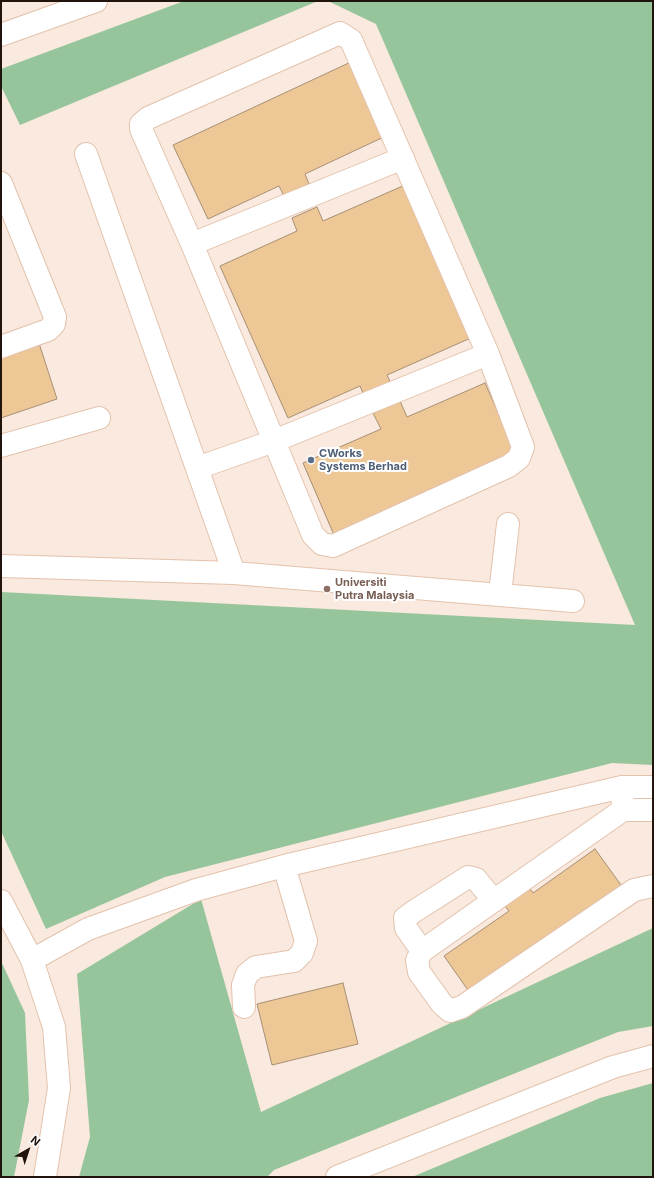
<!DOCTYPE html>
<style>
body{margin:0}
#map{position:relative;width:654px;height:1178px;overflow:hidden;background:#faf3ef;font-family:Inter,sans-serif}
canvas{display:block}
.frame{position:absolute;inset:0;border:2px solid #20140c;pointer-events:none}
.north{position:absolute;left:8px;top:1130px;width:40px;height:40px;-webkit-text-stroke:3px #fff;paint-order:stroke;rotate:39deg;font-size:11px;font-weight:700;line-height:16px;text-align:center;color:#20140c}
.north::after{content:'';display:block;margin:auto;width:14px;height:18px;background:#20140c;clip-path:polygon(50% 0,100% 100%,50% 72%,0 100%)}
</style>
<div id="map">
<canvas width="654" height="1178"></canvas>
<div class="frame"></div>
<div class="north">N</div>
</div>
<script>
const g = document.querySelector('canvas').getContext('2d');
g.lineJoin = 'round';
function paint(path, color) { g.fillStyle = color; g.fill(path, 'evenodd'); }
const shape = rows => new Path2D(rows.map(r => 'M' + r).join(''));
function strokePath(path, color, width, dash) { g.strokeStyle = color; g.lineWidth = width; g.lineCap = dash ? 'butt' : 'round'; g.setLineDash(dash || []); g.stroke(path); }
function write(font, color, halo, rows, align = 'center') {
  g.font = font + ' Inter,sans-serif'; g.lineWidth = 4; g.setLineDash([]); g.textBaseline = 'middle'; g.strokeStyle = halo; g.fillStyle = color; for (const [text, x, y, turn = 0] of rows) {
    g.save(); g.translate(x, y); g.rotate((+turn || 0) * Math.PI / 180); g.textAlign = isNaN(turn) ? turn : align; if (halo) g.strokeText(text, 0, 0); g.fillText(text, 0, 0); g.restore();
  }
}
paint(shape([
 [1,1,653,1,653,1177,1,1177]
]), '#f9e9de');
paint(shape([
 [184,1,318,1,20,125,1,86,1,69],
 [328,1,653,1,653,765,612,763,165,877,46,929,1,831,1,592,635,625,376,24],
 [201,899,261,1112,653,928,653,1026,618,1032,274,1170,267,1177,79,1177,90,1137,77,974],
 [1,961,25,1013,29,1100,14,1177,1,1177],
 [653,1083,653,1177,412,1177,600,1098]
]), '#97c59b');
const building = shape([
 [353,61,388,135,305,174,309,184,284,196,279,186,208,219,173,145,353,61],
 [405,185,473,337,387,375,393,388,366,400,360,386,288,418,220,266,297,231,292,218,317,207,323,221,405,185],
 [38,340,57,399,1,418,1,352,38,340],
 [485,383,517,456,334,535,303,463,381,429,373,413,400,401,407,417,485,383],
 [595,849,621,885,470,993,444,956,509,911,503,904,528,886,533,893,595,849],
 [343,983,358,1044,272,1065,257,1004,343,983]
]);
paint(building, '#eec797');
strokePath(building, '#a79074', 1);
const minor = shape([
 [1,35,96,1],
 [86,154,234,573],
 [1,183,55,317,54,324,48,330,1,347],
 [192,244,403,158],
 [1,446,99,418],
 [197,468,274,441,488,354,523,447,519,458,509,466,333,546,322,544,313,535,274,441,192,244,141,129,141,124,148,118,340,33,351,40,488,354],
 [1,566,234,573,573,601],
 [500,594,508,524],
 [622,787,623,810,422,951,417,960,419,972,442,1004,450,1011,462,1007,634,890,653,886],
 [623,810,653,810],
 [1,901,32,960,54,1027,59,1088,45,1177],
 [422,951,406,928,405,918,413,912,468,877,476,879,494,901],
 [32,960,88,929,196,890,284,866,622,787,653,787],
 [244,1007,243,985,247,974,256,967,294,961,302,953,306,941,284,866],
 [337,1177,613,1067,653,1056]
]);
strokePath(minor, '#e3c2ac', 24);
strokePath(minor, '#fff', 22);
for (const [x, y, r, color] of [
 [311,460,4,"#5c6f8a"],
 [327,589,4,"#8d6e63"]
]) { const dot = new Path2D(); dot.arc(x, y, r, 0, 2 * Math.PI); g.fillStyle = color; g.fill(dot); strokePath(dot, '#fff', 1.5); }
write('bold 11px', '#4e5e75', '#fff', [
 ["CWorks",319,454],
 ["Systems Berhad",319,467]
], 'left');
write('bold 11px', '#785e54', '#fff', [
 ["Universiti",335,583],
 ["Putra Malaysia",335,596]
], 'left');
</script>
